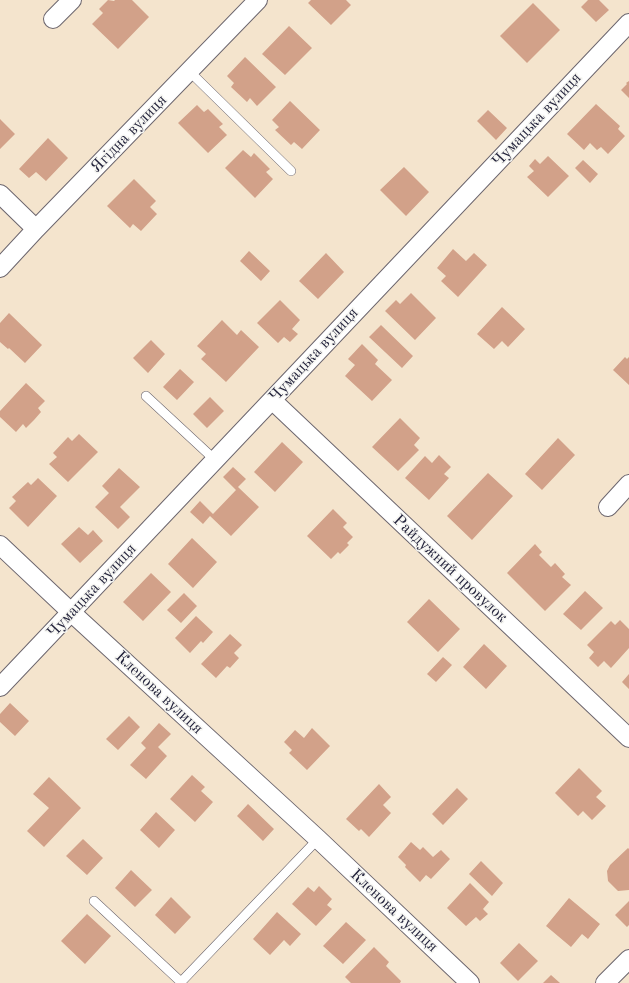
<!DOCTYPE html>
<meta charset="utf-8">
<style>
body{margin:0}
canvas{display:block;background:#f4e4cd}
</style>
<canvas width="629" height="983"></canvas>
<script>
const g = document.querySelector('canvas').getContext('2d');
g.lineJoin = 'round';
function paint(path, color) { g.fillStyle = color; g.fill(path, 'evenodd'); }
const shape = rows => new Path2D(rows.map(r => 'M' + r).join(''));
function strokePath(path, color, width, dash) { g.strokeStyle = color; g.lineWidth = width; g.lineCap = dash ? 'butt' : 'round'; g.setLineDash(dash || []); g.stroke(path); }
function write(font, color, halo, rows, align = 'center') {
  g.font = font + ' "Old Standard TT",serif'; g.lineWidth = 3; g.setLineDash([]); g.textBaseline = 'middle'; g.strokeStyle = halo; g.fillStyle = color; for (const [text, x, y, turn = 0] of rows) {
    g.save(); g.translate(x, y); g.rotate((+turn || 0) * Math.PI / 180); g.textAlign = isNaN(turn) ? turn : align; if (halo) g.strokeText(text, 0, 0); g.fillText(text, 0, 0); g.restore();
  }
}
paint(shape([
 [108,0,114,1,115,0,132,0,149,17,118,49,92,24,103,13,99,9],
 [311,0,346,0,351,5,331,25,308,3],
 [588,0,599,0,609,10,596,22,581,7],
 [533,3,560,30,527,63,500,36],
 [289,26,312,48,285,75,262,54],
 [245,57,276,87,257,106,250,98,247,102,231,87,234,83,227,76],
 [629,81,629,98,621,90,627,84,626,83],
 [290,101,320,130,302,149,294,142,291,145,275,130,279,127,272,120],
 [596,104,620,126,618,129,625,136,608,154,601,147,597,150,590,143,584,150,567,134],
 [197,105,204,112,208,109,223,124,219,127,227,135,208,153,178,123],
 [488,110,507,128,496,140,477,121],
 [0,119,15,134,0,149],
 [48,138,68,158,46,181,36,172,29,178,19,169],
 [243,150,251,157,254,153,270,169,266,172,273,179,255,198,225,168],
 [548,156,569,176,548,197,527,177,534,171,529,166,535,159,540,164],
 [583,160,598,174,590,183,575,168],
 [404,167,429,192,406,216,380,190],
 [134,179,156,201,150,207,157,214,141,231,133,224,130,228,107,206],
 [453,249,466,261,474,253,487,265,458,297,441,281,446,276,437,268],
 [249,251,270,271,261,281,240,261],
 [326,253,344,272,318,299,299,281],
 [411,293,436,318,415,340,385,311,396,300,400,304],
 [280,300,300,320,292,329,298,334,290,342,284,337,278,343,257,323],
 [502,307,525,329,508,347,502,341,494,349,477,334],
 [9,313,42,345,25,363,9,348,8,349,0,342,0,323],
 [222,320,237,335,241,330,259,347,226,382,201,359,206,354,197,346],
 [381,325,413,356,402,368,369,337],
 [151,340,165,354,148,373,133,358],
 [362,344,378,360,375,364,392,380,372,401,345,376,355,365,348,359],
 [625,357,627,359,629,357,629,385,613,370],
 [180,369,194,382,177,400,163,387],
 [26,383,45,401,38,408,41,412,34,420,26,428,23,424,16,432,0,417,0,411],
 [210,397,224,411,207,428,193,414],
 [400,418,420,438,414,445,419,450,398,471,372,447],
 [79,434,98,452,68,482,49,464,57,457,53,453,68,437,72,441],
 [558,438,575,455,542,490,525,474],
 [282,442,303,462,275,492,254,472],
 [439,455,451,467,444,474,449,478,429,500,405,478,425,456,432,463],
 [233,467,246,479,238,487,259,507,231,536,210,516,203,524,190,512,200,501,213,514,236,490,223,477],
 [119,468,140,487,120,507,130,517,118,529,95,507,109,493,102,486],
 [488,473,513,496,472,540,447,516],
 [38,478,57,496,28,527,9,508,16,501,12,497,28,482,31,485],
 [333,509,347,523,343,527,353,537,347,543,349,545,340,554,338,552,331,559,307,536],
 [79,527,88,535,93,530,103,541,80,563,61,544],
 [192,538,217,562,193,588,168,564],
 [535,544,542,552,539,555,551,567,555,563,565,574,562,577,571,585,545,611,507,573],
 [151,573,171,592,143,621,123,602],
 [585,591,603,608,581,630,563,614],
 [184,593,197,606,181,623,167,610],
 [429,599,460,629,438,652,407,622],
 [196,616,213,632,203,643,201,641,190,653,175,638],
 [620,620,629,629,629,648,611,668,604,661,598,667,589,658,594,652,587,645,611,621,615,625],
 [230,634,242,645,234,653,239,658,230,668,227,666,216,678,201,664],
 [484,644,507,666,486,689,463,667],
 [443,657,452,665,436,682,427,674],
 [629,674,629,689,622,682],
 [10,703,29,721,15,736,0,722,0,714],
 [129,716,140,727,118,750,106,739],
 [159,723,171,734,158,747,167,756,146,779,130,765,146,748,141,743],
 [312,728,330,746,307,770,289,753,292,750,284,742,295,730,304,738],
 [579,768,602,791,596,797,606,806,592,820,583,811,578,816,555,793],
 [192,775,205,787,201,791,213,802,195,822,170,799],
 [49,777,81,808,44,847,27,831,49,808,33,794],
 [379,784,391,797,383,805,391,813,369,837,361,829,359,831,346,819],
 [457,788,468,799,443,825,432,814],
 [248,804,274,829,263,841,237,816],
 [156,812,175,830,159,848,140,830],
 [83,839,103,858,87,875,66,856],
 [411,842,420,850,423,847,433,857,441,850,450,859,431,879,426,875,420,882,405,867,406,865,398,857],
 [628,848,629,849,629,890,618,891,608,881,607,871,610,865],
 [481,861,503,883,492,896,469,874],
 [131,870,152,890,135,907,115,888],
 [470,883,489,902,483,909,488,914,480,921,476,917,466,926,447,908],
 [319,886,332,899,327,905,332,909,316,926,292,904,308,887,314,892],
 [171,897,191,917,175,934,155,915],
 [569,898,600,924,588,939,582,934,571,947,546,926],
 [629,901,629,925,627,927,615,915],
 [277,912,301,934,290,946,284,940,270,955,253,939],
 [87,914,111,936,85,964,61,941],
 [346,922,366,940,343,964,323,946],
 [519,943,538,961,518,981,500,963],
 [374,947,389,962,386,966,401,981,400,983,351,983,345,977],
 [551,975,560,983,543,983]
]), '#d2a189');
const lane = shape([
 [189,71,291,171],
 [146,396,215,460],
 [94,901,181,982],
 [180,983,318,839]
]);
const street = shape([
 [53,19,72,0],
 [0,194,36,229],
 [0,268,36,229,258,0],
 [272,400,629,738],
 [608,507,629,484],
 [0,545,72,613,318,839,470,983],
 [0,687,629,23],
 [605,983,629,959]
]);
strokePath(lane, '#6c666e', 10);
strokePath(street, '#6c666e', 20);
strokePath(lane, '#fff', 9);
strokePath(street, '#fff', 18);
write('16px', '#22223b', '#f6f6f2', [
 ["Чумацька вулиця",537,120,-47],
 ["Ягідна вулиця",129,134,-46],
 ["Чумацька вулиця",314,355,-47],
 ["Райдужний провулок",450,569,43],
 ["Чумацька вулиця",92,591,-47],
 ["Кленова вулиця",159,693,43],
 ["Кленова вулиця",394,911,43]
]);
</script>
